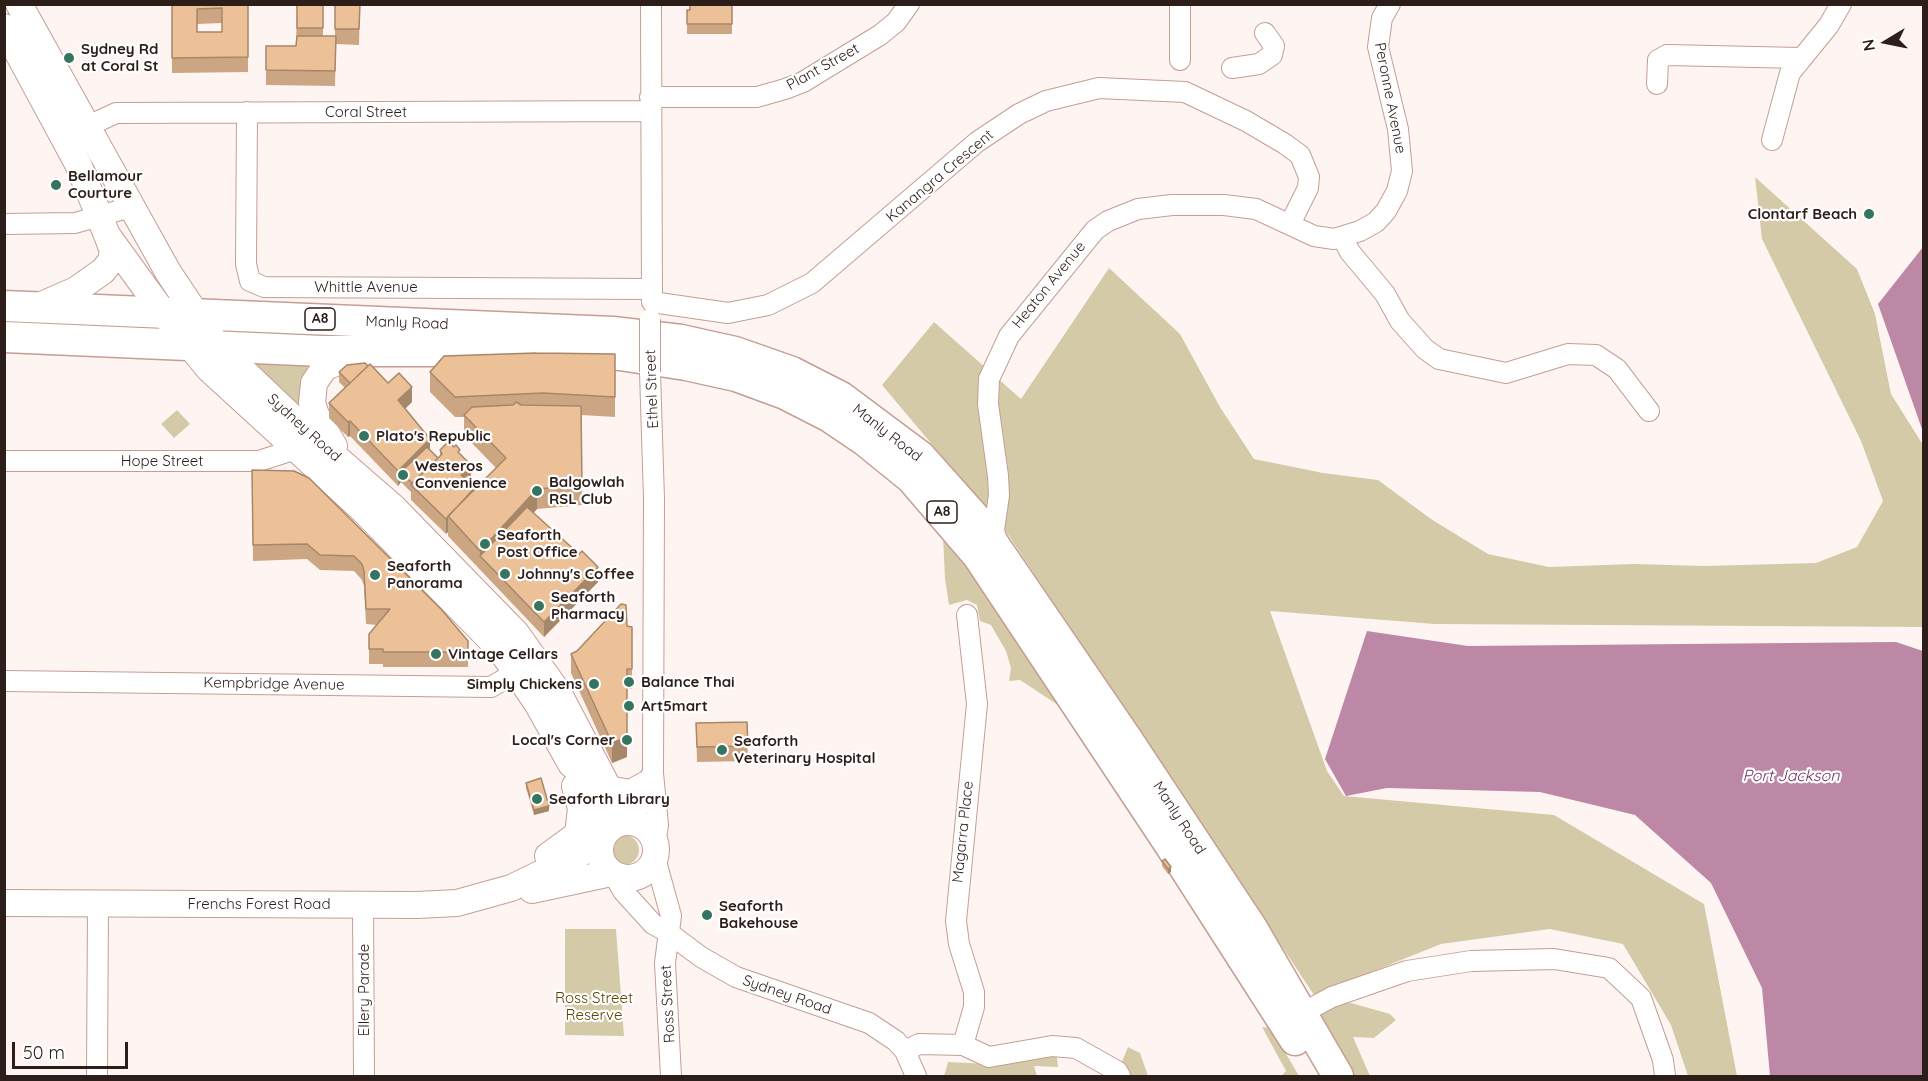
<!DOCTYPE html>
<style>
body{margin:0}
#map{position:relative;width:1928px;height:1081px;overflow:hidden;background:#fef5f3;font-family:Quicksand,sans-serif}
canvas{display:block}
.frame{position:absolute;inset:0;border:6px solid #2d1e1a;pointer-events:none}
.north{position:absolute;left:1856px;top:12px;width:60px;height:60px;-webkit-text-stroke:4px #fff;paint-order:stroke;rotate:260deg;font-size:16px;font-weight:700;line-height:24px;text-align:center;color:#2d1e1a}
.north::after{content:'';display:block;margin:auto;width:21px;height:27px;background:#2d1e1a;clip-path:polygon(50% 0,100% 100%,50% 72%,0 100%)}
.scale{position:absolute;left:12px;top:1042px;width:116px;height:27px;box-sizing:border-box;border:3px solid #2d1e1a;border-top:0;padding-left:8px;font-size:18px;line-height:21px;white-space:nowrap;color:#2d1e1a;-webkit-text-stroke:4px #fff;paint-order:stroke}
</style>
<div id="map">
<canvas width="1928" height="1081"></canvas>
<div class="frame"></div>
<div class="north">N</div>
<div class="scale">50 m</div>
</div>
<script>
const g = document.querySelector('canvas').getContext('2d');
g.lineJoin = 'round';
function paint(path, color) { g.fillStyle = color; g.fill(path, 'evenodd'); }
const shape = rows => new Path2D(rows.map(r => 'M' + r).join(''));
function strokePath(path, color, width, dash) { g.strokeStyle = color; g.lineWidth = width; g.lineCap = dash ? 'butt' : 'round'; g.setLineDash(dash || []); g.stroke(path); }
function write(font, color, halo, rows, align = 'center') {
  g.font = font + ' Quicksand,sans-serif'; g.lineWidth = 4.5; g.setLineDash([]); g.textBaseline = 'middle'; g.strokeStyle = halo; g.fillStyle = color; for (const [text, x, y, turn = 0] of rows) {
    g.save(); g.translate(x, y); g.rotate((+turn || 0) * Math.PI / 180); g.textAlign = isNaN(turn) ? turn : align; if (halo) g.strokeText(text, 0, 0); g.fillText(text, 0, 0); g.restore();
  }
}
paint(shape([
 [1755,177,1857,269,1875,314,1891,394,1923,445,1923,627,1435,624,1270,611,1327,771,1344,796,1554,815,1704,904,1737,1076,1688,1076,1671,1025,1623,944,1550,929,1441,944,1314,995,1009,536,882,385,934,322,1021,399,1109,268,1180,334,1220,407,1254,459,1323,473,1378,480,1431,519,1488,554,1549,567,1634,564,1705,566,1816,563,1857,547,1883,501,1861,441,1762,239],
 [251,362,307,364,307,420],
 [177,410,190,424,174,438,161,424],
 [943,536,960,551,1062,702,1058,705,1020,680,1009,681,1011,668,1006,651,991,625,980,621,977,605,967,600,949,605,945,579],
 '609 850a15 15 0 1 1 30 0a15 15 0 1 1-30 0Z',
 [565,929,616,929,624,1036,565,1035],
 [1339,1002,1351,1003,1390,1014,1396,1020,1374,1038,1353,1037,1370,1076,1350,1076,1314,1014],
 [1262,1027,1271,1028,1299,1076,1281,1076,1286,1071],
 [1128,1047,1140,1053,1148,1076,1129,1076,1121,1064],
 [1053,1054,1057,1058,1058,1067,1034,1066,1037,1076,944,1076,948,1062,990,1064]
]), '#d5caa7');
paint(shape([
 [1923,247,1923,432,1878,304],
 [1367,631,1468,646,1896,642,1923,651,1923,1076,1770,1076,1762,988,1711,883,1635,815,1540,792,1387,788,1346,796,1325,759]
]), '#bd88a6');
const minor = shape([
 [651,4,652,301],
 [1180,60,1180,4],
 [1232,68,1259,64,1272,55,1274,46,1265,33],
 [1657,84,1658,60,1667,55,1800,58],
 [650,97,757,97,785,89,803,82,880,35,896,22,909,4],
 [247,112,246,264,250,281,264,287,651,289],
 [86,127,116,113,650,111],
 [1772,140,1790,73,1829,25,1841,4],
 [4,224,75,223,131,207],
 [1342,237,1350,252,1385,294,1400,321,1425,349,1439,359,1506,373,1568,354,1596,355,1617,369,1649,411],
 [652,302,728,313,768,305,812,283,977,142,1019,114,1046,101,1099,88,1185,92,1246,121,1285,144,1300,155,1309,177,1308,188,1290,224],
 [650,372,654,499,653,773,658,825,655,843],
 [4,461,259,461,308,445],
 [998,546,994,530,999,495,998,476,988,404,989,379,1009,336,1095,230,1108,221,1138,209,1172,205,1224,205,1256,209,1314,236,1334,239,1360,231,1376,222,1386,211,1397,191,1402,171,1398,129,1378,47,1382,18,1390,4],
 [4,681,491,687,527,666],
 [609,786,630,790,648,780],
 [628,822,641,803,650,777],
 [655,858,671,916,665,963,671,1076],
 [613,874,623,891,653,924,669,933,701,957,736,977,869,1023,896,1041,905,1051,916,1076],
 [363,904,364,1076],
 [1302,1013,1332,997,1407,971,1471,961,1554,959,1609,968,1641,998,1663,1060,1665,1076],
 [963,1045,974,1007,974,992,959,944,956,921,977,704,967,615],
 [905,1051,919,1044,963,1045,989,1057,1052,1046,1076,1048,1117,1071,1120,1076],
 [97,1076,98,904]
]);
const major = shape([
 [19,4,168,272,218,347,317,441,393,507,516,633,558,692,626,822],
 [4,27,78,164,107,235,162,311,209,369,364,511,500,649,537,703,571,764,579,771,596,807,602,837],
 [37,307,76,290,103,271,111,261,113,251,107,235],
 [334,446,316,415,312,403,314,383,325,367,359,354],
 '600 850a28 28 0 1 1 56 0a28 28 0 1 1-56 0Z',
 [548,856,578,834,581,809,575,786],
 [532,890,611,873],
 [4,903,417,905,457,903,511,888,569,860,601,841]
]);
const highway = shape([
 [4,306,613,332,681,340,735,352,792,372,841,397,920,456,978,521,1127,739,1252,928,1338,1076],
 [4,337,323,351,532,351,620,355,686,365,736,376,785,394,830,417,864,440,911,478,978,556,1170,845,1295,1040]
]);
strokePath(minor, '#c49e92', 22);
strokePath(major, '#c49e92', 28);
strokePath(highway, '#c49e92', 33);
strokePath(minor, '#fff', 20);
strokePath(major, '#fff', 26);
strokePath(highway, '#fff', 30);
const minorBridge = shape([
 [650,372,650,319]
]);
strokePath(minorBridge, '#c49e92', 22, []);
strokePath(minorBridge, '#fff', 20);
paint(shape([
 [172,4,248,4,248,72,172,73],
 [222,23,222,32,197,32,197,24],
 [297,4,323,4,323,36,335,36,335,4,360,4,359,45,336,44,335,86,266,85,266,46,296,46],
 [732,4,732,34,687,34,687,10],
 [615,354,615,417,581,415,582,505,537,509,533,513,598,582,544,637,448,536,448,532,446,534,411,500,411,492,401,482,398,486,350,436,348,437,329,418,329,403,345,388,339,382,339,372,388,383,412,402,405,409,430,451,438,458,440,456,440,450,460,454,471,477,478,486,496,468,464,435,464,417,455,417,430,392,430,372],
 [252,470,468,641,468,667,383,667,383,664,369,664,369,634,377,625,366,624,364,586,362,580,354,571,320,570,307,559,253,561],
 [571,654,632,669,632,689,627,689,627,757,612,763,571,673],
 [747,722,748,761,697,762,696,723],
 [526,783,549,811,534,815,526,788],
 [1162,861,1171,872,1168,874,1162,866]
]), '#cca682');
paint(shape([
 [412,387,412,402,398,415,398,400],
 [350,421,350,436,348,437,348,422],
 [430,439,430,454,401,472,401,482,398,486,398,471],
 [471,465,471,480,461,490,461,475],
 [537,489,537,509,487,563,480,556,480,571,480,551],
 [448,517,448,532,446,534,446,519],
 [598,567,598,582,544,637,544,622],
 [627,737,627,757,612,763,612,743],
 [549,806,549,811,534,815,534,810],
 [1171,867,1171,872,1168,874,1168,869]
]), '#a6876a');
const building = shape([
 [172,4,248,4,248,57,172,58,172,4],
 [222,8,222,32,197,32,197,9,222,8],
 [297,4,323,4,323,28,297,28,297,4],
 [335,4,360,4,359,29,335,29,335,4],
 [690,4,732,4,732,24,687,24,687,10,690,10,690,4],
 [297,36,336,36,335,71,266,70,266,46,296,46,297,36],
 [536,353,615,354,615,397,543,393,455,397,430,372,444,356,536,353],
 [365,363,368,366,350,383,339,372,347,365,365,363],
 [370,364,388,383,399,373,412,387,398,400,430,439,398,471,350,421,348,422,329,403,370,364],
 [516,402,521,405,581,406,582,485,537,489,480,551,448,516,506,458,464,415,472,407,513,405,516,402],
 [448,442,454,447,456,445,460,450,458,452,471,465,461,475,464,478,468,474,478,484,446,519,411,485,442,454,440,450,448,442],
 [427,447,438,458,412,483,401,472,427,447],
 [252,470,294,471,309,478,441,609,468,641,468,652,383,652,383,649,369,649,369,634,390,609,366,609,364,571,362,564,354,556,320,555,307,544,253,545,252,470],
 [527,507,579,554,582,551,598,567,544,622,480,556,527,507],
 [621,604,626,605,627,626,632,627,632,669,627,669,627,737,612,743,571,654,577,651,621,604],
 [747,722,748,746,697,747,696,723,747,722],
 [541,778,549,806,534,810,526,783,541,778],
 [1165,859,1171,867,1168,869,1162,861,1165,859]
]);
paint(building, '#edc197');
strokePath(building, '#a6876a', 1.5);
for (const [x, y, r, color] of [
 [69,58,6,"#347461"],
 [56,185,6,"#347461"],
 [1869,214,6,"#347461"],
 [364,436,6,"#347461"],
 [403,475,6,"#347461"],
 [537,491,6,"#347461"],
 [485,544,6,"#347461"],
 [505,574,6,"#347461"],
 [375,575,6,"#347461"],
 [539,606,6,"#347461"],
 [436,654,6,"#347461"],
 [629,682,6,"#347461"],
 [594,684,6,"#347461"],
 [629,706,6,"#347461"],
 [627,740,6,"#347461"],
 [722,750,6,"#347461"],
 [537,799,6,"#347461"],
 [707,915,6,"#347461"]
]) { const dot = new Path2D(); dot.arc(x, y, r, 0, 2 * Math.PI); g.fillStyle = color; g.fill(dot); strokePath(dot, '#fff', 2); }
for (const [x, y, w] of [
 [320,319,30],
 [942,512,30]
]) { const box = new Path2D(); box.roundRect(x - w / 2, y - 11, w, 22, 4.5); g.fillStyle = '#fff'; g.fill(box); strokePath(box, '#2d1e1a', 1.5); }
write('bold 14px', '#2d1e1a', null, [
 ["A8",320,319],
 ["A8",942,512]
]);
write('bold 15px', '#2d1e1a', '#fff', [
 ["Sydney Rd",81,49],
 ["at Coral St",81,66],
 ["Bellamour",68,176],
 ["Courture",68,193],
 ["Clontarf Beach",1857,214,"right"],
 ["Plato's Republic",376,436],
 ["Westeros",415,466],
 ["Convenience",415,483],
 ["Balgowlah",549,482],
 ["RSL Club",549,499],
 ["Seaforth",497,535],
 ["Post Office",497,552],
 ["Seaforth",387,566],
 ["Panorama",387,583],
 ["Johnny's Coffee",517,574],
 ["Seaforth",551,597],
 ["Pharmacy",551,614],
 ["Vintage Cellars",448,654],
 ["Balance Thai",641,682],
 ["Simply Chickens",582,684,"right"],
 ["Art5mart",641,706],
 ["Local's Corner",615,740,"right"],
 ["Seaforth",734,741],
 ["Veterinary Hospital",734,758],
 ["Seaforth Library",549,799],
 ["Seaforth",719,906],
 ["Bakehouse",719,923]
], 'left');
write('15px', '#2d1e1a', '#fff', [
 ["Plant Street",823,67,-29],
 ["Peronne Avenue",1390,98,79],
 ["Coral Street",366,112],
 ["Kanangra Crescent",940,176,-40],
 ["Heaton Avenue",1049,285,-51],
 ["Whittle Avenue",366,287],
 ["Manly Road",407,323,2],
 ["Ethel Street",652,389,-92],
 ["Sydney Road",304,428,42],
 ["Manly Road",887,433,38],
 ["Hope Street",162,461],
 ["Kempbridge Avenue",274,684,1],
 ["Manly Road",1179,818,57],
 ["Magarra Place",963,832,-84],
 ["Frenchs Forest Road",259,904],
 ["Ellery Parade",364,990,-90],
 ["Sydney Road",787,995,19],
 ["Ross Street",668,1004,-93]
]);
write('15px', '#594600', '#fff', [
 ["Ross Street",594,998],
 ["Reserve",594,1015]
]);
write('italic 16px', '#723159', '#fff', [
 ["Port Jackson",1791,776]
]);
</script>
